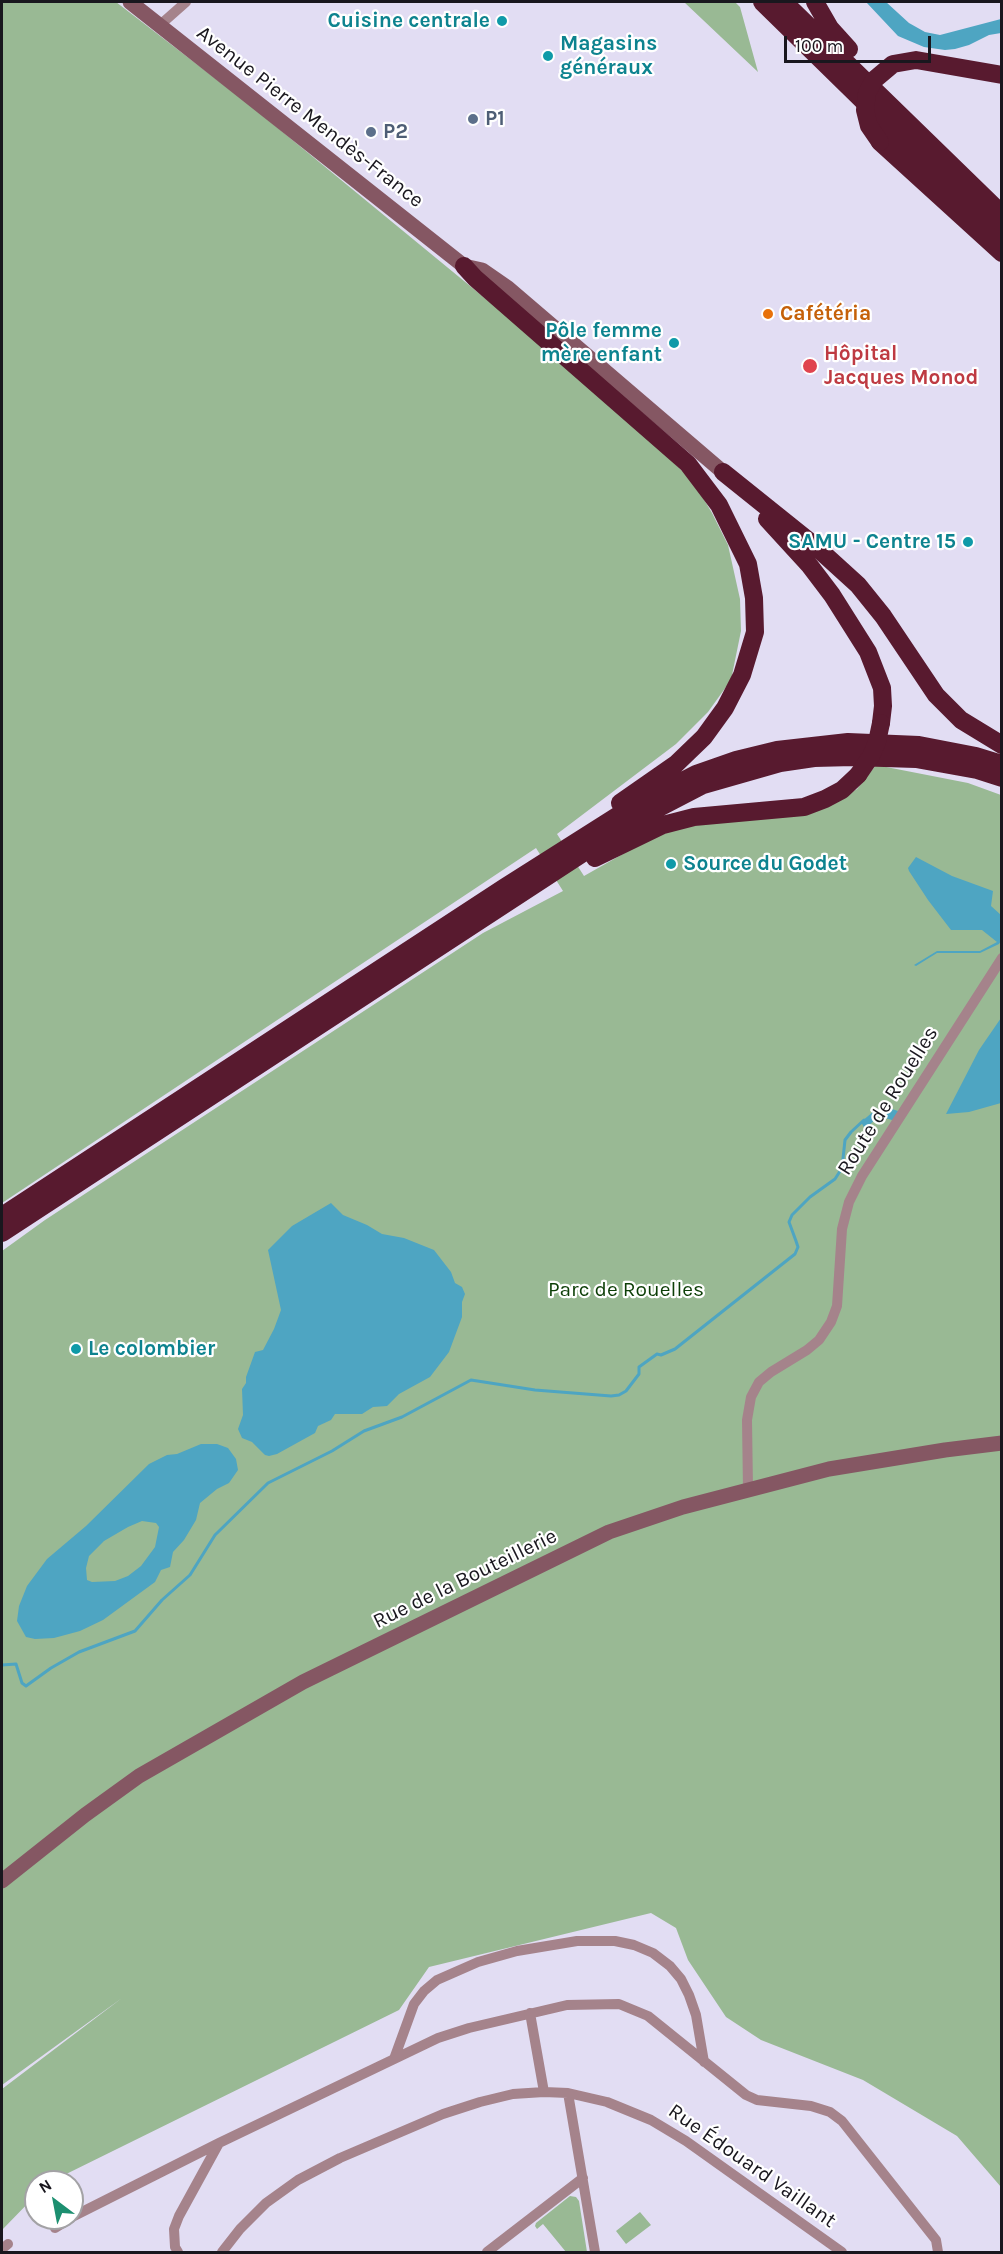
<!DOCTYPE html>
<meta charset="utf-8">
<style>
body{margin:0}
#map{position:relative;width:1003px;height:2254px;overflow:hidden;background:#e2ddf3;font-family:Karla,sans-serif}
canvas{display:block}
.frame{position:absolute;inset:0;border:3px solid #19171e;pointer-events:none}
.north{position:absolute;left:24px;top:2170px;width:60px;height:60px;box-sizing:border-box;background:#fff;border:2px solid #a3a2a5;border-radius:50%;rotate:328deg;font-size:16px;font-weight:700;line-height:24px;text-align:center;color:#19171e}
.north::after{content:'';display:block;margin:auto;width:21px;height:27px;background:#1c8f70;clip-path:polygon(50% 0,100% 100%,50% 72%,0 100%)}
.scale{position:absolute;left:784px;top:36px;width:147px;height:27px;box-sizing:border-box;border:3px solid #19171e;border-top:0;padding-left:8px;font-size:18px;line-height:21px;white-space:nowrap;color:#19171e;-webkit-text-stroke:4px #fff;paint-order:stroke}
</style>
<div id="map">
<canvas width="1003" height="2254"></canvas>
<div class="frame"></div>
<div class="north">N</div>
<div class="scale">100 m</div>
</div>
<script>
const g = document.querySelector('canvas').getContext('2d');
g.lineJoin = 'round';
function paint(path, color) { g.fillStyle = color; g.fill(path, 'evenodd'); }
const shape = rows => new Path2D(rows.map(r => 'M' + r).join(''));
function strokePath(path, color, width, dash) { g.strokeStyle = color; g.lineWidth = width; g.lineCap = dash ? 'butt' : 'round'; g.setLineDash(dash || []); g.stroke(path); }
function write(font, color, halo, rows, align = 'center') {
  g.font = font + ' Karla,sans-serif'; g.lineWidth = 4.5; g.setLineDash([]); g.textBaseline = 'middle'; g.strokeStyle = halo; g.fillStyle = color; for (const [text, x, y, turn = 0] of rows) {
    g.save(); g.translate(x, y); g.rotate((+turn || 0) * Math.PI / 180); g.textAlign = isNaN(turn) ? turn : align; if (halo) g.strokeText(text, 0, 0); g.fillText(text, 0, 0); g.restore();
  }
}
paint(shape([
 [2,2,116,2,251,106,593,387,693,481,712,513,728,545,740,599,741,631,731,680,708,712,676,744,557,834,584,876,637,846,677,828,825,808,857,789,876,765,968,783,1001,795,1001,2187,957,2136,863,2080,761,2040,726,2017,688,1960,676,1928,651,1913,429,1967,399,2010,50,2182,36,2182,36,2195,2,2230,2,2089,122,1998,2,2085,2,1251,45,1220,483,933,563,891,536,848,2,1203],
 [684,2,735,2,740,7,758,72],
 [570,2196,576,2197,579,2201,587,2252,566,2252,543,2224,537,2229,535,2226,536,2223],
 [640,2212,651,2225,626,2244,616,2231]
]), '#99b994');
paint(shape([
 [866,2,886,2,909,23,925,32,940,35,1001,19,1001,33,989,35,969,45,955,49,945,50,924,47,898,36],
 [916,857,952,876,993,891,991,906,1001,915,1001,941,999,944,980,953,937,953,916,966,914,965,937,951,980,951,997,942,982,930,951,930,928,900,909,871,908,868],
 [1001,1018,1001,1103,969,1112,946,1114,979,1050],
 [886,1107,901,1112,895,1121,879,1116,865,1129,861,1122,874,1111],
 [331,1203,343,1215,367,1225,382,1234,404,1238,434,1250,451,1272,455,1283,462,1287,465,1294,462,1302,462,1317,449,1352,430,1377,399,1394,387,1406,373,1407,362,1414,335,1414,331,1420,318,1426,315,1433,277,1454,269,1456,265,1455,252,1442,242,1438,238,1429,243,1415,242,1389,246,1383,246,1377,255,1352,263,1350,274,1329,281,1310,268,1250,292,1226],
 [201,1444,217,1444,228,1448,236,1459,238,1470,229,1483,217,1489,200,1503,196,1520,184,1540,173,1552,170,1567,161,1570,155,1582,103,1620,80,1631,54,1638,35,1639,26,1637,17,1621,19,1606,27,1586,47,1559,86,1526,149,1464,167,1455,177,1454],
 [142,1521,156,1523,159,1527,155,1547,141,1566,128,1576,115,1581,92,1582,87,1580,86,1568,89,1556,104,1541,128,1527]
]), '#4ea5c2');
strokePath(shape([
 [2,1665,16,1664,22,1683,26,1686,51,1668,79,1652,135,1631,162,1600,190,1575,215,1535,268,1483,332,1451,364,1431,402,1417,471,1380,535,1390,611,1396,619,1395,626,1391,639,1374,639,1367,657,1354,661,1355,675,1349,795,1254,798,1247,796,1241,789,1222,792,1215,810,1197,835,1179,842,1168,845,1140,851,1132,864,1120]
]), '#4ea5c2', 3);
strokePath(shape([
 [160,25,186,2],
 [748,1489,747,1420,751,1397,759,1382,771,1372,807,1350,819,1340,831,1322,837,1306,842,1229,849,1202,862,1176,1002,958],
 [530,2013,544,2092],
 [394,2059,414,2004,424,1991,437,1980,478,1962,517,1951,577,1941,615,1941,634,1945,653,1953,670,1966,681,1979,689,1995,696,2015,704,2062],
 [568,2093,595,2252],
 [72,2217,219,2143,438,2038,469,2028,567,2005,619,2004,648,2016,746,2095,757,2100,811,2106,830,2112,842,2121,936,2240,938,2252],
 [55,2228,71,2218],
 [2,2249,8,2244],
 [178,2252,175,2247,174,2229,179,2216,219,2143],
 [222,2252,240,2229,266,2203,298,2180,340,2158,443,2114,480,2102,513,2094,544,2092,568,2093,607,2102,651,2120,686,2141,842,2252],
 [487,2252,583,2178]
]), '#a5838b', 10);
strokePath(shape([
 [130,2,464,266,482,270,508,288,723,472],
 [2,1881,85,1815,139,1776,303,1682,609,1532,683,1507,829,1469,945,1450,1002,1443]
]), '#855763', 15);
strokePath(shape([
 [762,2,1002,237],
 [784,2,1002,214],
 [815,2,830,28,849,49],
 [880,142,1002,253],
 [464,266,475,278,688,464,719,505,748,564,754,598,755,632,742,675,725,708,704,737,676,764,620,803],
 [723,472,814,545,858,585,883,616,936,695,961,720,1002,745],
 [767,519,810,566,832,595,868,652,882,688,883,706,881,723],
 [595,858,663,825,694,817,804,807,825,799,842,790,858,775],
 [2,1216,505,887,628,809,696,774,736,760,777,750,848,742,919,745,976,756,1002,764],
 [2,1233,626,825,703,785,780,763,814,758,853,757,916,759,977,770,1002,778]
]), '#581a2f', 18);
strokePath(shape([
 [880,142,869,126,865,110,867,93,874,80,893,64,916,60,1002,75],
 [858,775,871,756,877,742,881,723]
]), '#581a2f', 18);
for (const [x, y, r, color] of [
 [502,21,6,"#0f9aa8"],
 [548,56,6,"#0f9aa8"],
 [473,119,6,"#5c6f8a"],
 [371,132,6,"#5c6f8a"],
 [768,314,6,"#e8710a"],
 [674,343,6,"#0f9aa8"],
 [810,366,8,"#e0444e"],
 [968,542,6,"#0f9aa8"],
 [671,864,6,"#0f9aa8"],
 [76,1349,6,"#0f9aa8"]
]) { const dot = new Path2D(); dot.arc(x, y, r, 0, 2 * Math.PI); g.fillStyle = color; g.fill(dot); strokePath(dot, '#fff', 2); }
write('bold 21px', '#0d838f', '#fff', [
 ["Cuisine centrale",490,21],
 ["Magasins",560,44,"left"],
 ["généraux",560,68,"left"],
 ["Pôle femme",662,331],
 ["mère enfant",662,355],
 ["SAMU - Centre 15",956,542],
 ["Source du Godet",683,864,"left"],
 ["Le colombier",88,1349,"left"]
], 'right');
write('21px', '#19171e', '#fff', [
 ["Avenue Pierre Mendès-France",310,117,38],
 ["Route de Rouelles",888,1101,-58],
 ["Rue de la Bouteillerie",465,1579,-26],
 ["Rue Édouard Vaillant",752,2166,35]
]);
write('bold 21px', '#4e5e75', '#fff', [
 ["P1",485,119],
 ["P2",383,132]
], 'left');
write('bold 21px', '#c56008', '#fff', [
 ["Cafétéria",780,314]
], 'left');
write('bold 21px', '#be3a42', '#fff', [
 ["Hôpital",824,354],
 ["Jacques Monod",824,378]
], 'left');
write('21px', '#0c3e06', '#fff', [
 ["Parc de Rouelles",626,1290]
]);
</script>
